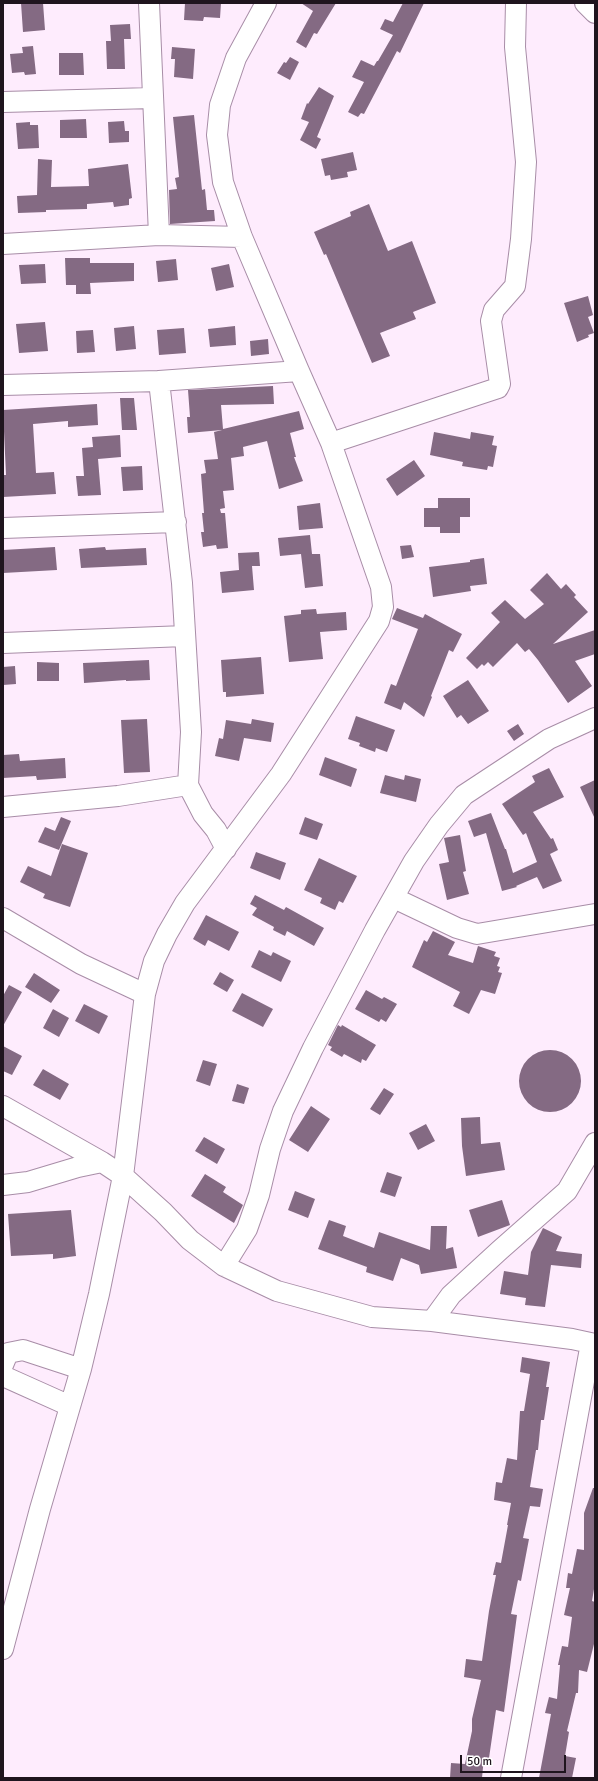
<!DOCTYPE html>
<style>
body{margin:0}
#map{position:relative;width:598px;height:1781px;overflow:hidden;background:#feecfd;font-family:Signika,sans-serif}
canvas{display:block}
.frame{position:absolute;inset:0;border:4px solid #1f151e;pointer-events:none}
.scale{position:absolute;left:460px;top:1755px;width:106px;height:18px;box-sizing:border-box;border:2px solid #1f151e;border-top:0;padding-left:5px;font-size:12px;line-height:14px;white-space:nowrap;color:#1f151e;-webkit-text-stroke:3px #fff;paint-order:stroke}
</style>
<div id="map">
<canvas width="598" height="1781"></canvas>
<div class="frame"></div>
<div class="scale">50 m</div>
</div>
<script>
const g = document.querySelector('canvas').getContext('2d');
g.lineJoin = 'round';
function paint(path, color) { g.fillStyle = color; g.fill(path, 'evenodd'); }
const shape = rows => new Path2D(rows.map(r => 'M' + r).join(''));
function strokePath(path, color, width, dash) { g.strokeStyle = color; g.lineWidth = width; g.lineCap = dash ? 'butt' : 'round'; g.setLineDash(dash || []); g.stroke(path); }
paint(shape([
 [21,3,43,3,45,30,23,32],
 [185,3,221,3,220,18,204,17,203,21,184,20],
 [301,3,336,3,317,34,314,33,306,48,296,42,313,11],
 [403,3,424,3,400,53,397,51,364,114,361,113,358,117,348,112,364,82,352,77,361,60,374,66,377,61,378,61,393,35,380,29,385,19,393,22],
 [130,24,131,39,124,39,125,69,107,69,106,41,111,41,110,25],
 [33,46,36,74,25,75,24,72,12,73,10,54,23,53,22,47],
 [172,47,195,49,193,79,174,77,175,59,171,59],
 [59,53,83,53,84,75,59,75],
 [290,57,299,62,290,80,277,73,284,62,286,63],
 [319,87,334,96,317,137,321,139,316,149,300,140,309,122,301,119,307,103,308,104],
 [194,115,202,190,205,189,207,210,214,210,215,221,170,224,169,190,177,189,175,178,179,177,173,117],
 [86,119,87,138,60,138,60,120],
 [124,121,125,131,129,131,129,142,109,143,108,122],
 [30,122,30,125,38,125,39,148,18,149,16,123],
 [353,152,357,170,347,172,348,177,331,180,330,175,325,176,321,159],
 [38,159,52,160,51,187,89,186,88,169,128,164,132,198,129,199,129,205,114,207,113,202,87,204,87,209,46,210,46,212,18,213,17,196,37,195],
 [369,204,388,251,412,241,436,303,413,312,416,319,380,333,390,356,372,363,326,254,324,255,314,232,351,216,350,212],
 [65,258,90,258,90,263,134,263,134,281,90,283,91,294,76,294,76,285,66,285],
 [176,259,178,280,158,282,156,261],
 [45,264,46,283,21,284,19,265],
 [229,264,234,287,216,291,211,268],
 [588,296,593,315,588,317,594,333,588,335,589,337,577,342,564,303],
 [45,322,48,351,19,353,16,324],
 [134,326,136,349,116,351,114,328],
 [235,326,236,345,210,347,208,329],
 [184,328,186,353,159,355,157,330],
 [93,330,95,352,77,353,76,331],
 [268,339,269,354,251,356,250,341],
 [273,386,274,404,221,405,223,429,299,411,304,429,290,433,296,457,294,457,303,481,279,489,267,441,243,447,244,456,231,458,234,490,223,491,225,508,220,509,221,513,225,513,228,548,217,549,216,545,203,547,201,532,204,532,202,513,204,513,201,474,206,473,204,460,218,459,214,432,222,430,188,433,187,417,190,417,188,390],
 [120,398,134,398,137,430,122,430],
 [97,404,98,425,68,427,68,421,33,424,36,473,54,472,56,494,3,497,3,475,6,475,3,410],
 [434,432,470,439,471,432,494,436,492,445,497,446,493,467,488,466,487,470,462,466,463,462,430,455],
 [120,435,121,457,98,459,101,495,78,496,76,476,84,476,82,448,93,447,92,437],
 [414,460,425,476,397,496,386,479],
 [142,466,143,490,123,491,121,467],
 [438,498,470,498,470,517,460,517,460,533,440,533,440,527,424,527,424,508,438,508],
 [320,503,323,528,299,530,297,506],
 [310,535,312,554,320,554,323,586,305,588,301,554,280,556,278,538],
 [411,545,414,557,402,559,400,546],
 [55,547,57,570,3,573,3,550],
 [105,547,106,550,146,548,147,565,81,568,79,549],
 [259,552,260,566,252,566,254,590,222,593,220,572,239,570,238,553],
 [484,558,487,584,470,586,471,591,433,597,429,567,470,562,470,560],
 [547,573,561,589,566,584,576,595,574,597,588,612,553,644,595,630,595,654,575,661,592,686,568,703,538,660,529,649,525,652,517,643,493,667,488,662,484,666,482,664,477,669,466,658,500,622,491,613,505,600,525,619,544,604,530,590],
 [397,608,423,618,425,614,462,634,453,652,449,650,431,696,432,697,424,717,404,702,401,710,384,703,391,684,396,686,418,629,392,619],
 [316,609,317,614,346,612,347,630,320,632,323,659,289,662,284,616,301,614,301,610],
 [261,657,264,694,226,697,226,692,223,692,221,660],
 [149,660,150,680,126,681,126,680,84,683,83,663],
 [37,662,59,663,59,681,37,681],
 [15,666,16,684,3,685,3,667],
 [468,680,489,711,468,724,461,715,457,718,443,696],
 [356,716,395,730,387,752,376,748,375,752,359,746,360,743,348,739],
 [147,719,150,772,124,773,121,720],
 [252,719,274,723,271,742,244,738,239,761,215,756,219,738,223,739,226,720,251,724],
 [518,724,524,734,514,741,507,731],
 [19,754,20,761,65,758,66,778,37,780,36,776,3,778,3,755],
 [325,757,357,769,351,787,319,775],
 [549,768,564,797,533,812,551,839,553,838,558,850,550,854,562,881,543,889,537,877,516,886,517,887,502,891,486,833,474,837,468,821,491,813,505,849,506,849,513,873,537,862,526,833,523,835,502,804,535,782,532,776],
 [385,775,404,780,405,775,421,779,416,802,380,793],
 [595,780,595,819,580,787],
 [61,817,71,821,59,850,38,842,45,827,55,831],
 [305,817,323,824,317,840,299,834],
 [460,835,466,871,463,872,469,894,447,900,439,864,449,862,444,838],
 [62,844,88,853,70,907,43,898,45,894,20,882,28,866,51,876],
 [256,852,286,863,280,880,250,868],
 [319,858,357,876,343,903,339,901,335,910,320,903,322,898,304,890],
 [255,895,284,910,286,907,324,928,314,946,287,931,285,936,273,930,274,927,252,915,257,908,250,904],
 [206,915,239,932,229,951,208,940,205,946,193,939],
 [433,931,455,942,448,955,473,963,478,946,496,952,494,956,500,958,497,966,500,967,498,972,502,973,495,994,481,990,469,1014,453,1006,460,992,412,967,424,940,427,942],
 [259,950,271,956,273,952,291,961,281,982,251,967],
 [220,972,234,980,227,992,213,984],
 [34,973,60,990,51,1003,25,987],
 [9,985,22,992,3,1026,3,996],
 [366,990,382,999,384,997,397,1004,386,1022,381,1019,379,1022,355,1009],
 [242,993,273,1009,263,1027,232,1011],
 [84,1004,108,1016,99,1034,75,1021],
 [53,1009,69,1018,59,1037,43,1028],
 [338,1025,341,1027,342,1025,376,1045,366,1061,362,1059,361,1063,344,1054,342,1057,330,1050,332,1047,328,1045],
 [3,1046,22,1056,12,1075,3,1071],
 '519 1081a31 31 0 1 1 62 0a31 31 0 1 1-62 0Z',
 [203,1060,217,1064,210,1086,196,1081],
 [43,1069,69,1084,60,1100,33,1085],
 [237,1084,249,1088,244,1104,232,1101],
 [384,1088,394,1094,380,1115,370,1109],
 [311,1106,330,1119,308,1152,289,1140],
 [480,1117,481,1144,500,1142,505,1170,466,1176,462,1146,461,1118],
 [426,1124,435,1141,418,1150,409,1133],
 [204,1137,225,1149,217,1164,195,1151],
 [387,1172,402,1177,395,1197,380,1192],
 [205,1174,226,1187,223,1192,243,1205,234,1223,191,1196],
 [295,1191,315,1199,308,1218,288,1210],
 [502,1200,510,1225,478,1237,469,1210],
 [71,1210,76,1256,53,1259,53,1254,11,1256,8,1214],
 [329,1220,346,1226,343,1236,374,1248,379,1232,430,1250,431,1226,447,1226,446,1249,453,1247,457,1268,421,1274,419,1265,401,1258,393,1281,366,1272,367,1267,318,1249],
 [543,1228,562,1237,556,1251,582,1254,581,1268,551,1265,545,1307,525,1305,526,1298,500,1294,504,1271,528,1275,531,1252],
 [522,1357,550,1362,546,1387,549,1387,544,1420,541,1420,538,1450,536,1450,530,1487,543,1489,540,1507,530,1506,523,1538,529,1539,521,1581,518,1580,511,1614,517,1615,504,1712,496,1710,489,1758,484,1757,482,1778,450,1778,451,1763,465,1764,472,1731,472,1719,481,1680,464,1677,466,1659,482,1661,489,1611,496,1575,493,1575,496,1562,501,1563,508,1525,507,1525,511,1503,494,1500,496,1482,502,1483,507,1458,517,1460,520,1411,524,1411,530,1374,520,1372],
 [593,1488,595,1488,595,1583,592,1601,595,1602,595,1640,587,1672,579,1670,578,1693,576,1693,567,1731,569,1732,565,1756,576,1758,572,1778,539,1778,551,1714,545,1713,549,1697,557,1699,560,1665,558,1665,562,1646,568,1647,572,1617,564,1615,570,1588,566,1588,568,1573,572,1574,577,1549,584,1550,584,1513]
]), '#846a83');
const minor = shape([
 [149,3,159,235],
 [585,3,595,13],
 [3,102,152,98],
 [3,244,159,235,242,237],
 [159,381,182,583,191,732,188,785,203,814,216,830,226,849],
 [3,385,159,381,299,371],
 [331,443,498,388,500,384,491,321,494,310,515,286,521,239,526,162,515,47,516,3],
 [3,528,176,522],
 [3,643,185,636],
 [3,807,118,796,188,785],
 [394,898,457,928,477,934,595,914],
 [3,918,81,964,145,994],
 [3,1106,102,1162],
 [3,1185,28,1182,78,1167,102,1162,123,1176,163,1212,190,1240,224,1266,277,1291,372,1317,432,1321,572,1339,595,1344],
 [224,1266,247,1229,259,1195,270,1149,283,1111,313,1048,375,930,414,861,439,825,464,795,549,739,595,718],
 [432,1321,451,1295,500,1250,567,1191,595,1143],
 [3,1365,8,1353,23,1350,81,1369],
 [3,1376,70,1406],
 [3,1649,40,1509,81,1369,99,1294,123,1176,145,994,154,961,167,934,185,903,281,774,379,621,383,607,381,587,331,443,299,371,242,237,223,182,217,135,220,105,236,58,266,3],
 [511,1778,591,1343]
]);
strokePath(minor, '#a88da7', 22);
strokePath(minor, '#fff', 20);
</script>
